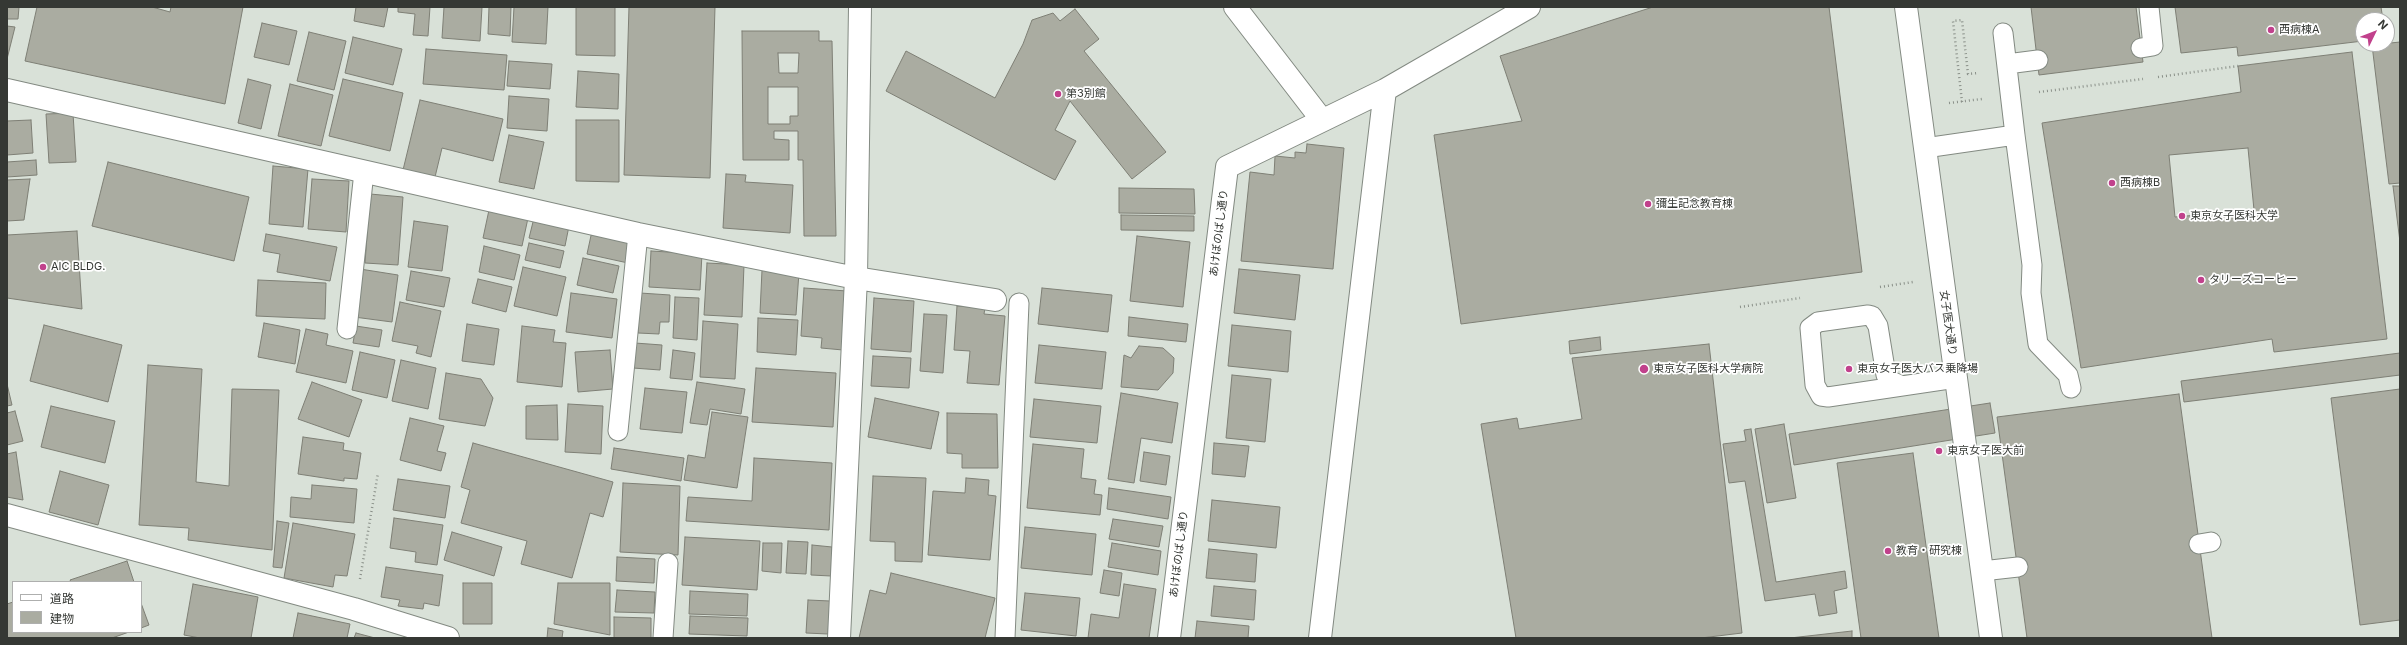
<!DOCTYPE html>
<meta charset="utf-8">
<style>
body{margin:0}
#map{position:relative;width:2407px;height:645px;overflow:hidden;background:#d9e1d8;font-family:Inter,"Noto Sans JP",sans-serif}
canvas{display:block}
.frame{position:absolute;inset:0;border:8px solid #353834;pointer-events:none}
.legend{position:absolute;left:12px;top:581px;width:130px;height:52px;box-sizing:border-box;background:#fff;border:1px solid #aeafae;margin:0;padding:5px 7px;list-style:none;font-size:12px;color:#353834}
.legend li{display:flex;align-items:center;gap:8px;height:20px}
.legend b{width:20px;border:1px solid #aeafae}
.north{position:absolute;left:2355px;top:12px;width:40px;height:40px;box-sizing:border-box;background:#fff;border:1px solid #aeafae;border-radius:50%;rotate:47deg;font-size:11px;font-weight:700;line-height:16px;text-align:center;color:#353834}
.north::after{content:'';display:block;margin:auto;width:14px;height:18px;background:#c1418c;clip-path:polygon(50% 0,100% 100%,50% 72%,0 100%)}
</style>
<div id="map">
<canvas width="2407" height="645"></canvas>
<div class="frame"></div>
<ul class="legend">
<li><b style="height:5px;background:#fff"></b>道路</li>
<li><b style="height:11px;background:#aaaca1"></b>建物</li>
</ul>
<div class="north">N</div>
</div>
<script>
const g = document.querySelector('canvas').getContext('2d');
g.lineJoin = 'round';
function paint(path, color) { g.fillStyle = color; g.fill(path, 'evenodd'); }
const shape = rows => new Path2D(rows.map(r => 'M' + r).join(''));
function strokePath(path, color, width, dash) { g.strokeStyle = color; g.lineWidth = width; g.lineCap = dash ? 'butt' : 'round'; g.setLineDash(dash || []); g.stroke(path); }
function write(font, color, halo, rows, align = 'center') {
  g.font = font + ' Inter,"Noto Sans JP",sans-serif'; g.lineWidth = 3.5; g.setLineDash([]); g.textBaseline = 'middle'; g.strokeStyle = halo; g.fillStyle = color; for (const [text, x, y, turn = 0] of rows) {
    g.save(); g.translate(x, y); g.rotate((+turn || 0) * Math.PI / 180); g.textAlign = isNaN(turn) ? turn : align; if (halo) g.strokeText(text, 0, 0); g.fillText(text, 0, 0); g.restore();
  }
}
const building = shape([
 [7,7,19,7,18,19,7,19,7,7],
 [37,7,152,7,170,12,171,7,243,7,225,104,25,61,37,7],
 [356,7,388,7,384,27,354,21,356,7],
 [398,7,430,7,428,36,413,35,415,14,398,12,398,7],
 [444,7,482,7,480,41,442,38,444,7],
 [489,7,511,7,510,36,488,34,489,7],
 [514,7,548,7,546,44,512,42,514,7],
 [576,7,615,7,615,56,576,55,576,7],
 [629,7,715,7,710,178,624,175,629,7],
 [1653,7,1829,7,1862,272,1461,324,1434,135,1522,121,1500,56,1653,7],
 [2031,7,2136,7,2143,62,2039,75,2031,7],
 [2175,7,2381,7,2383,20,2363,20,2363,41,2238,56,2237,47,2181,53,2175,7],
 [1075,9,1099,39,1084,51,1166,152,1132,179,1070,101,1055,130,1076,141,1055,180,886,91,906,51,995,98,1023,44,1032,20,1053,13,1060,21,1075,9],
 [262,23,297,31,289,65,254,57,262,23],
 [7,26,15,27,7,59,7,26],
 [742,31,819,31,819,41,832,41,836,236,804,236,803,160,798,160,798,131,774,131,774,139,789,140,789,160,743,160,742,31],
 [778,53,799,53,798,73,779,73,778,53],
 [768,87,798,87,798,116,790,116,790,124,768,124,768,87],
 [309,32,346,41,334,90,297,81,309,32],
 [353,37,402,49,393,85,345,73,353,37],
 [2400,42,2400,183,2389,184,2372,45,2400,42],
 [426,49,507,55,504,90,423,84,426,49],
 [2352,52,2387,339,2274,352,2272,339,2081,368,2042,123,2241,92,2238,66,2352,52],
 [2248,148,2254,210,2175,217,2169,155,2248,148],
 [509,61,552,64,550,89,507,86,509,61],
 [578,71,619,74,618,109,576,107,578,71],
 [248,79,271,85,261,129,238,123,248,79],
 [343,79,403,93,390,151,329,136,343,79],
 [290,84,333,95,321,146,278,136,290,84],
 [509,96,549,99,547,131,507,128,509,96],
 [420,100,503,119,493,161,442,148,435,177,403,170,420,100],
 [73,113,76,162,49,163,46,114,73,113],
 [31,120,33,153,7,155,7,121,31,120],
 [576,120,619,120,619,182,576,181,576,120],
 [509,135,544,142,534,189,499,182,509,135],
 [1307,144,1344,148,1333,269,1241,261,1250,172,1274,175,1275,156,1295,158,1295,152,1306,153,1307,144],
 [36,160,37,175,7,177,7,162,36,160],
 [108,162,249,197,234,261,92,226,108,162],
 [273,166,308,169,303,227,269,224,273,166],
 [726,174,746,175,745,182,793,185,790,233,723,228,726,174],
 [30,179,24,220,7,221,7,180,30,179],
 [312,179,349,181,346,232,308,229,312,179],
 [2393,186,2400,186,2400,242,2393,186],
 [1119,188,1194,189,1195,214,1119,213,1119,188],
 [370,194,403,197,398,265,365,263,370,194],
 [489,210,528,218,522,246,483,238,489,210],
 [1121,215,1194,216,1194,231,1121,230,1121,215],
 [534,218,569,226,565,246,529,238,534,218],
 [414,221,448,226,442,271,408,267,414,221],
 [77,231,82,309,7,298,7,235,77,231],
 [592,231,633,241,628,263,587,254,592,231],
 [266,234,337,247,330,281,277,272,280,254,263,251,266,234],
 [1137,236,1190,242,1183,307,1130,301,1137,236],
 [529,243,564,251,560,268,525,260,529,243],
 [484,246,520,255,514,280,479,272,484,246],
 [651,251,702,254,700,290,649,287,651,251],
 [583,258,619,266,613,293,577,285,583,258],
 [707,263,744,265,742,317,704,315,707,263],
 [523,267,566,277,557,316,514,306,523,267],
 [360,269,398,275,392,322,354,317,360,269],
 [1239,269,1300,275,1295,320,1234,313,1239,269],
 [762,270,799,272,796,315,760,313,762,270],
 [411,271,450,278,444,307,406,300,411,271],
 [478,279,512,287,506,312,472,303,478,279],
 [258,280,326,283,325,319,256,316,258,280],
 [804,288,847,291,843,350,821,348,822,338,801,336,804,288],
 [1042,288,1112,295,1108,332,1038,324,1042,288],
 [571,293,617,299,612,338,566,332,571,293],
 [640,293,670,295,669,322,660,322,659,334,638,333,640,293],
 [675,297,699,298,697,340,673,338,675,297],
 [874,298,914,301,911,352,871,349,874,298],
 [400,302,441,311,431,357,416,353,418,346,392,341,400,302],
 [957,306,985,308,984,314,1005,316,999,385,967,383,970,351,954,350,957,306],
 [924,314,947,315,943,373,920,371,924,314],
 [1129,317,1188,324,1186,342,1128,336,1129,317],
 [758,318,798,320,796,355,757,352,758,318],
 [703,321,738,324,735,379,700,377,703,321],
 [264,323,300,330,295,364,258,357,264,323],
 [467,324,499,329,494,365,462,361,467,324],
 [44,325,122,345,108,402,30,381,44,325],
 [1232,325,1291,331,1288,372,1228,366,1232,325],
 [356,326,382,330,379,347,353,343,356,326],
 [522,326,555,330,553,342,566,343,562,387,517,382,522,326],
 [306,329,328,334,326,345,353,351,346,383,296,372,306,329],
 [1600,337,1601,350,1570,354,1569,341,1600,337],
 [635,343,662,345,660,370,633,368,635,343],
 [1709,344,1742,633,1701,638,1516,638,1481,424,1517,418,1519,429,1582,419,1572,358,1709,344],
 [1039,345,1106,352,1102,389,1035,383,1039,345],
 [1139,346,1163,348,1174,358,1173,373,1158,390,1121,387,1124,355,1131,358,1139,346],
 [610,350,613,389,578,392,575,352,610,350],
 [673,350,695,353,692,380,670,378,673,350],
 [360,352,395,360,387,398,352,390,360,352],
 [2400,353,2400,375,2184,402,2181,381,2400,353],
 [873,356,911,358,909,388,871,386,873,356],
 [401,360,436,368,428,409,392,401,401,360],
 [148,365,202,369,196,482,229,486,232,389,279,390,272,550,188,540,189,528,139,525,148,365],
 [756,368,836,373,833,427,752,422,756,368],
 [446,373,481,379,493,398,485,426,439,419,446,373],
 [1232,375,1271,379,1265,442,1226,438,1232,375],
 [312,382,362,400,349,437,298,419,312,382],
 [697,382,745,389,741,414,710,409,707,425,690,423,697,382],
 [7,384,12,405,7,406,7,384],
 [645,388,687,392,682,433,640,429,645,388],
 [2400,389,2400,620,2360,625,2331,398,2400,389],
 [1121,393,1178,403,1172,443,1141,438,1134,483,1108,479,1121,393],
 [2179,394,2212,638,2027,638,1997,417,2179,394],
 [875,398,939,412,931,449,868,437,875,398],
 [1034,399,1101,406,1097,443,1030,437,1034,399],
 [1990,403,1995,433,1794,465,1789,434,1990,403],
 [568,404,603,406,601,454,565,452,568,404],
 [557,405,558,440,526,439,526,406,557,405],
 [51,406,115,421,105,463,41,447,51,406],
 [15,411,23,441,7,445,7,413,15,411],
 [712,412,748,417,737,488,684,480,688,455,705,458,712,412],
 [947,413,997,414,998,468,962,468,962,454,947,453,947,413],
 [410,418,444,426,437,451,446,453,441,471,400,460,410,418],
 [1784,424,1796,498,1767,503,1755,429,1784,424],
 [1751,429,1776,582,1845,571,1847,588,1834,591,1837,613,1819,616,1815,594,1765,601,1745,481,1729,483,1723,444,1746,441,1744,430,1751,429],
 [303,437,344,443,343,450,361,453,357,479,344,478,344,481,298,474,303,437],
 [473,443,613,482,603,517,590,513,572,578,521,564,527,541,461,523,470,490,461,487,473,443],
 [1214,443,1249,446,1245,477,1212,474,1214,443],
 [1033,444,1084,449,1081,478,1096,480,1094,494,1102,495,1100,515,1027,508,1033,444],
 [614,448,684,458,681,481,611,469,614,448],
 [16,452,23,500,7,497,7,454,16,452],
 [1144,452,1170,456,1166,485,1140,481,1144,452],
 [1913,453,1939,638,1861,638,1837,463,1913,453],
 [754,458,832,463,829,530,686,521,688,497,752,501,754,458],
 [60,471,109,485,98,525,49,512,60,471],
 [873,476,926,478,922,562,895,561,895,542,870,541,873,476],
 [966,478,989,480,988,495,996,496,990,560,928,555,933,491,965,493,966,478],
 [398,479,450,486,445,518,393,510,398,479],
 [623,483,680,486,678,555,620,552,623,483],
 [312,485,357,489,354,523,290,517,291,497,311,499,312,485],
 [1109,488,1171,497,1168,519,1107,509,1109,488],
 [1212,500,1280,507,1276,548,1208,541,1212,500],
 [394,518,443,525,437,565,415,562,416,552,390,548,394,518],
 [1113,519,1163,526,1159,547,1109,539,1113,519],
 [277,521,289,523,282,568,273,567,277,521],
 [293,523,355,534,347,576,335,575,333,587,284,578,293,523],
 [1025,527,1096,534,1092,575,1021,568,1025,527],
 [452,532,502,547,494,576,444,560,452,532],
 [685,537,760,541,757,590,682,585,685,537],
 [788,541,808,542,806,574,786,573,788,541],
 [763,543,782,543,781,573,762,571,763,543],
 [1112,543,1161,551,1158,575,1108,567,1112,543],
 [812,545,832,547,831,576,811,575,812,545],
 [1209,549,1257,554,1255,582,1206,578,1209,549],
 [617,557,655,559,654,583,616,581,617,557],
 [127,561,134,582,71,582,70,580,127,561],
 [386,567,443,575,439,606,424,603,423,609,398,606,400,600,381,597,386,567],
 [1104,570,1122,573,1119,596,1100,593,1104,570],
 [891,573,995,598,985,638,859,638,870,590,886,594,891,573],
 [463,583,492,583,492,624,463,624,463,583],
 [558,583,610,583,610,635,554,624,558,583],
 [193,584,258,597,251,638,200,638,184,635,193,584],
 [1124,584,1156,589,1149,638,1088,638,1091,614,1119,618,1124,584],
 [1214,586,1256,590,1254,620,1211,616,1214,586],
 [617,590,655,592,654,613,615,612,617,590],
 [690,591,748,594,747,616,689,614,690,591],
 [1025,593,1080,598,1076,636,1021,630,1025,593],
 [808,600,830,601,828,634,806,633,808,600],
 [13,602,13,632,129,632,112,638,7,638,7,604,13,602],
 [141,603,149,625,141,628,141,603],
 [298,613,350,624,347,638,293,638,298,613],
 [690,616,748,618,747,636,689,634,690,616],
 [614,617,651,618,651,638,614,638,614,617],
 [1197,621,1249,626,1248,638,1195,638,1197,621],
 [548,628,563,631,562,638,547,638,548,628],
 [1852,631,1852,638,1790,638,1852,631],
 [356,633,375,638,354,638,356,633]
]);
paint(building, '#aaaca1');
strokePath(building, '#7e7f75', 1);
const lane = shape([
 [2141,48,2153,46,2149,7],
 [2007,64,2038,60],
 [2015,135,2032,265,2031,293,2038,344,2068,375,2071,388],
 [1925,148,2015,135,2003,33],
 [347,329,364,172],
 [1902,386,1891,381,1886,375,1878,326,1872,316,1868,315,1818,322,1810,328,1815,385,1821,396,1828,397,1956,378],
 [618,431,638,234],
 [2199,544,2211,542],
 [1982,571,2018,567],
 [663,638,668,563],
 [1005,638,1019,303]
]);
const street = shape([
 [1235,7,1322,120],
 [7,90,638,234,856,278,995,300],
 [7,515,354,609,448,638],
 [839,638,856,278,860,7],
 [1169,638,1227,167,1385,90,1529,7],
 [1320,638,1385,90]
]);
const secondary = shape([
 [1906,7,1991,638]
]);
strokePath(lane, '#838a82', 21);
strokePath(street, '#838a82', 24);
strokePath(secondary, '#838a82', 24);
strokePath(shape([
 [2158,77,2238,66],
 [2039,92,2143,79],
 [1962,102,1953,21,1962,20,1968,74,1978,73],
 [1949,103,1982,99],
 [1880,287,1913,282],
 [1740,307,1800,298],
 [360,579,378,473]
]), '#8a9089', 2.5, [1, 3]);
strokePath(lane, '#fff', 19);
strokePath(street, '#fff', 22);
strokePath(secondary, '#fff', 22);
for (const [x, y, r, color] of [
 [2271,30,4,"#c1418c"],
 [1058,94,4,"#c1418c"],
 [2112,183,4,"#c1418c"],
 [1648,204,4,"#c1418c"],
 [2182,216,4,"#c1418c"],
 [43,267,4,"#c1418c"],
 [2201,280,4,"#c1418c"],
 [1644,369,5,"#c1418c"],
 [1849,369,4,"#c1418c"],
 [1939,451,4,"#c1418c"],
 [1888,551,4,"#c1418c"]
]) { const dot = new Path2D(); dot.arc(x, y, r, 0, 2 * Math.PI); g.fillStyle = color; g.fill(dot); strokePath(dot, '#fff', 1.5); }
write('11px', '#353834', '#fff', [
 ["西病棟A",2279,30],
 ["第3別館",1066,94],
 ["西病棟B",2120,183],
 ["彌生記念教育棟",1656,204],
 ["東京女子医科大学",2190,216],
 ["AIC BLDG.",51,267],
 ["タリーズコーヒー",2209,280],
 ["東京女子医科大学病院",1653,369],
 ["東京女子医大バス乗降場",1857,369],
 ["東京女子医大前",1947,451],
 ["教育・研究棟",1896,551]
], 'left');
write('11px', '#353834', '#fff', [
 ["あけぼのばし通り",1219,233,-83],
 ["女子医大通り",1948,323,82],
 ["あけぼのばし通り",1179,554,-83]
]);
</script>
